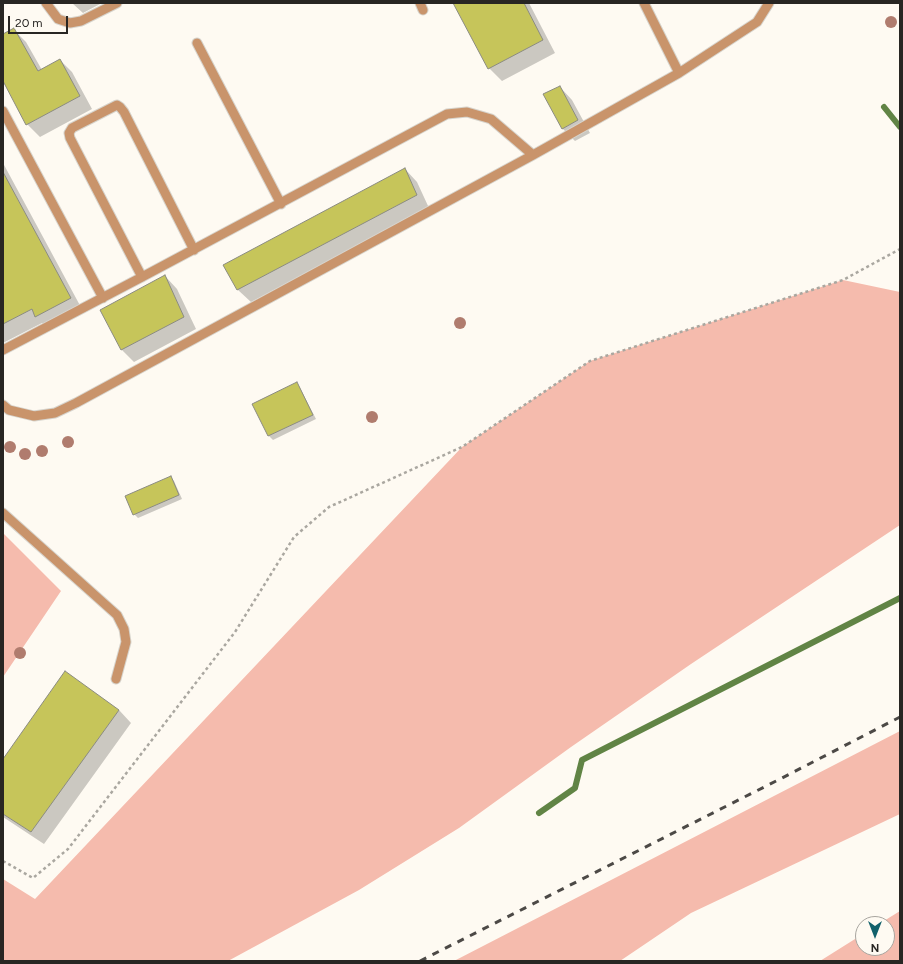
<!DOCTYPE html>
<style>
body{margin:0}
#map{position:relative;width:903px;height:964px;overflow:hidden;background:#fefaf2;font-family:Figtree,sans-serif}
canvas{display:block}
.frame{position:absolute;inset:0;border:4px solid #282623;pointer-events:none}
.north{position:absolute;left:855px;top:916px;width:40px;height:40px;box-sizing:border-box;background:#fefaf2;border:1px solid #a8a59f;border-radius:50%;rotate:180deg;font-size:11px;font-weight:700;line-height:16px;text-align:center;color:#282623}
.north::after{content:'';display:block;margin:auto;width:14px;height:18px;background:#12616b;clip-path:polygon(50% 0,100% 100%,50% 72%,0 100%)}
.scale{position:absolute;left:8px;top:16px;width:60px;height:18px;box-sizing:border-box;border:2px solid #282623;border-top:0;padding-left:5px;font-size:12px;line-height:14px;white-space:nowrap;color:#282623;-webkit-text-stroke:3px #fefaf2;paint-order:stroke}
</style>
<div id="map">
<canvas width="903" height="964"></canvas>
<div class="frame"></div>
<div class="north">N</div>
<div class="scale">20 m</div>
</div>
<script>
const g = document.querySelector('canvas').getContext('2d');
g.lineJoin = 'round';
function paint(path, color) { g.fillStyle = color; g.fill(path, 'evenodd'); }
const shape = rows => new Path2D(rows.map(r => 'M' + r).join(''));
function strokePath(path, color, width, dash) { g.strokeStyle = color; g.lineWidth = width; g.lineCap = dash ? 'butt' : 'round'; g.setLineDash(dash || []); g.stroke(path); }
paint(shape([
 [843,280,900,292,900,525,691,664,571,747,459,828,359,890,228,961,3,961,3,879,35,899,462,447,590,361],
 [3,533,61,591,3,677],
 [900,731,900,814,691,913,620,961,454,961],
 [900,911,900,961,820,961,863,934,863,948,887,948,887,924,879,924]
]), '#f5bbad');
paint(shape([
 [72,3,102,3,83,13],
 [454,3,529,3,555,53,502,81,489,68],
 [14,30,26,42,42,70,60,60,72,72,92,109,40,137,27,124,3,79,3,36],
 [560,87,572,100,590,133,575,141,562,128],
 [3,163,83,311,48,329,42,323,3,343],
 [405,169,417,182,429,208,251,302,238,290,225,265],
 [165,276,177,289,196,329,134,362,122,350,101,310],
 [297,384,300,388,316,419,273,440,269,436],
 [170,477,174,481,182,499,138,518,134,514],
 [119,710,131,723,44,844,3,817,3,761]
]), '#0003');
strokePath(shape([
 [884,107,900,127],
 [539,813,575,788,582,760,900,598]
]), '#618445', 6);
const building = shape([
 [453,3,524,3,543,40,488,69,453,3],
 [14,28,38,71,60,59,80,96,26,125,3,81,3,34,14,28],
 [560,86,578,120,562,129,543,94,560,86],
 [405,168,417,195,237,290,223,265,405,168],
 [3,172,71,298,35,317,32,309,3,324,3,172],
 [165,275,184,317,121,350,100,310,165,275],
 [297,382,313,415,268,436,252,404,297,382],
 [171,476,179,495,133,515,125,496,171,476],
 [65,671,119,710,31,832,3,814,3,759,65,671]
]);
paint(building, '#c6c55a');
strokePath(building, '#8b8b81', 1);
const service = shape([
 [46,3,58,19,70,23,81,21,117,3],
 [420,3,423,10],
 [644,3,679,73],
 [197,43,281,204],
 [3,111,103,298],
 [142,277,70,138,69,133,72,128,117,105,120,107,124,112,194,250],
 [3,350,142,277,447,114,467,112,491,119,533,155],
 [3,405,9,410,34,416,55,413,76,403,533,155,679,73,757,22,769,3],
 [3,513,117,615,124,629,126,642,116,679]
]);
strokePath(service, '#d7d4cd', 11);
strokePath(shape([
 [3,861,33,878,68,849,235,632,294,537,329,507,462,447,590,361,843,280,900,249]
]), '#aaa7a0', 2.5, [3, 3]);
strokePath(service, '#c9946b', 9);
strokePath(shape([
 [420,961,782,778,900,717]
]), '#4c4946', 3, [7, 7]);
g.fillStyle = '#b07c6e';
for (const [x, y] of [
 [891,22],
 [460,323],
 [372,417],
 [68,442],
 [10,447],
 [42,451],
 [25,454],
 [20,653]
]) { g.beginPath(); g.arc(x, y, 6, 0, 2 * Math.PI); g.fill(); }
</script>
